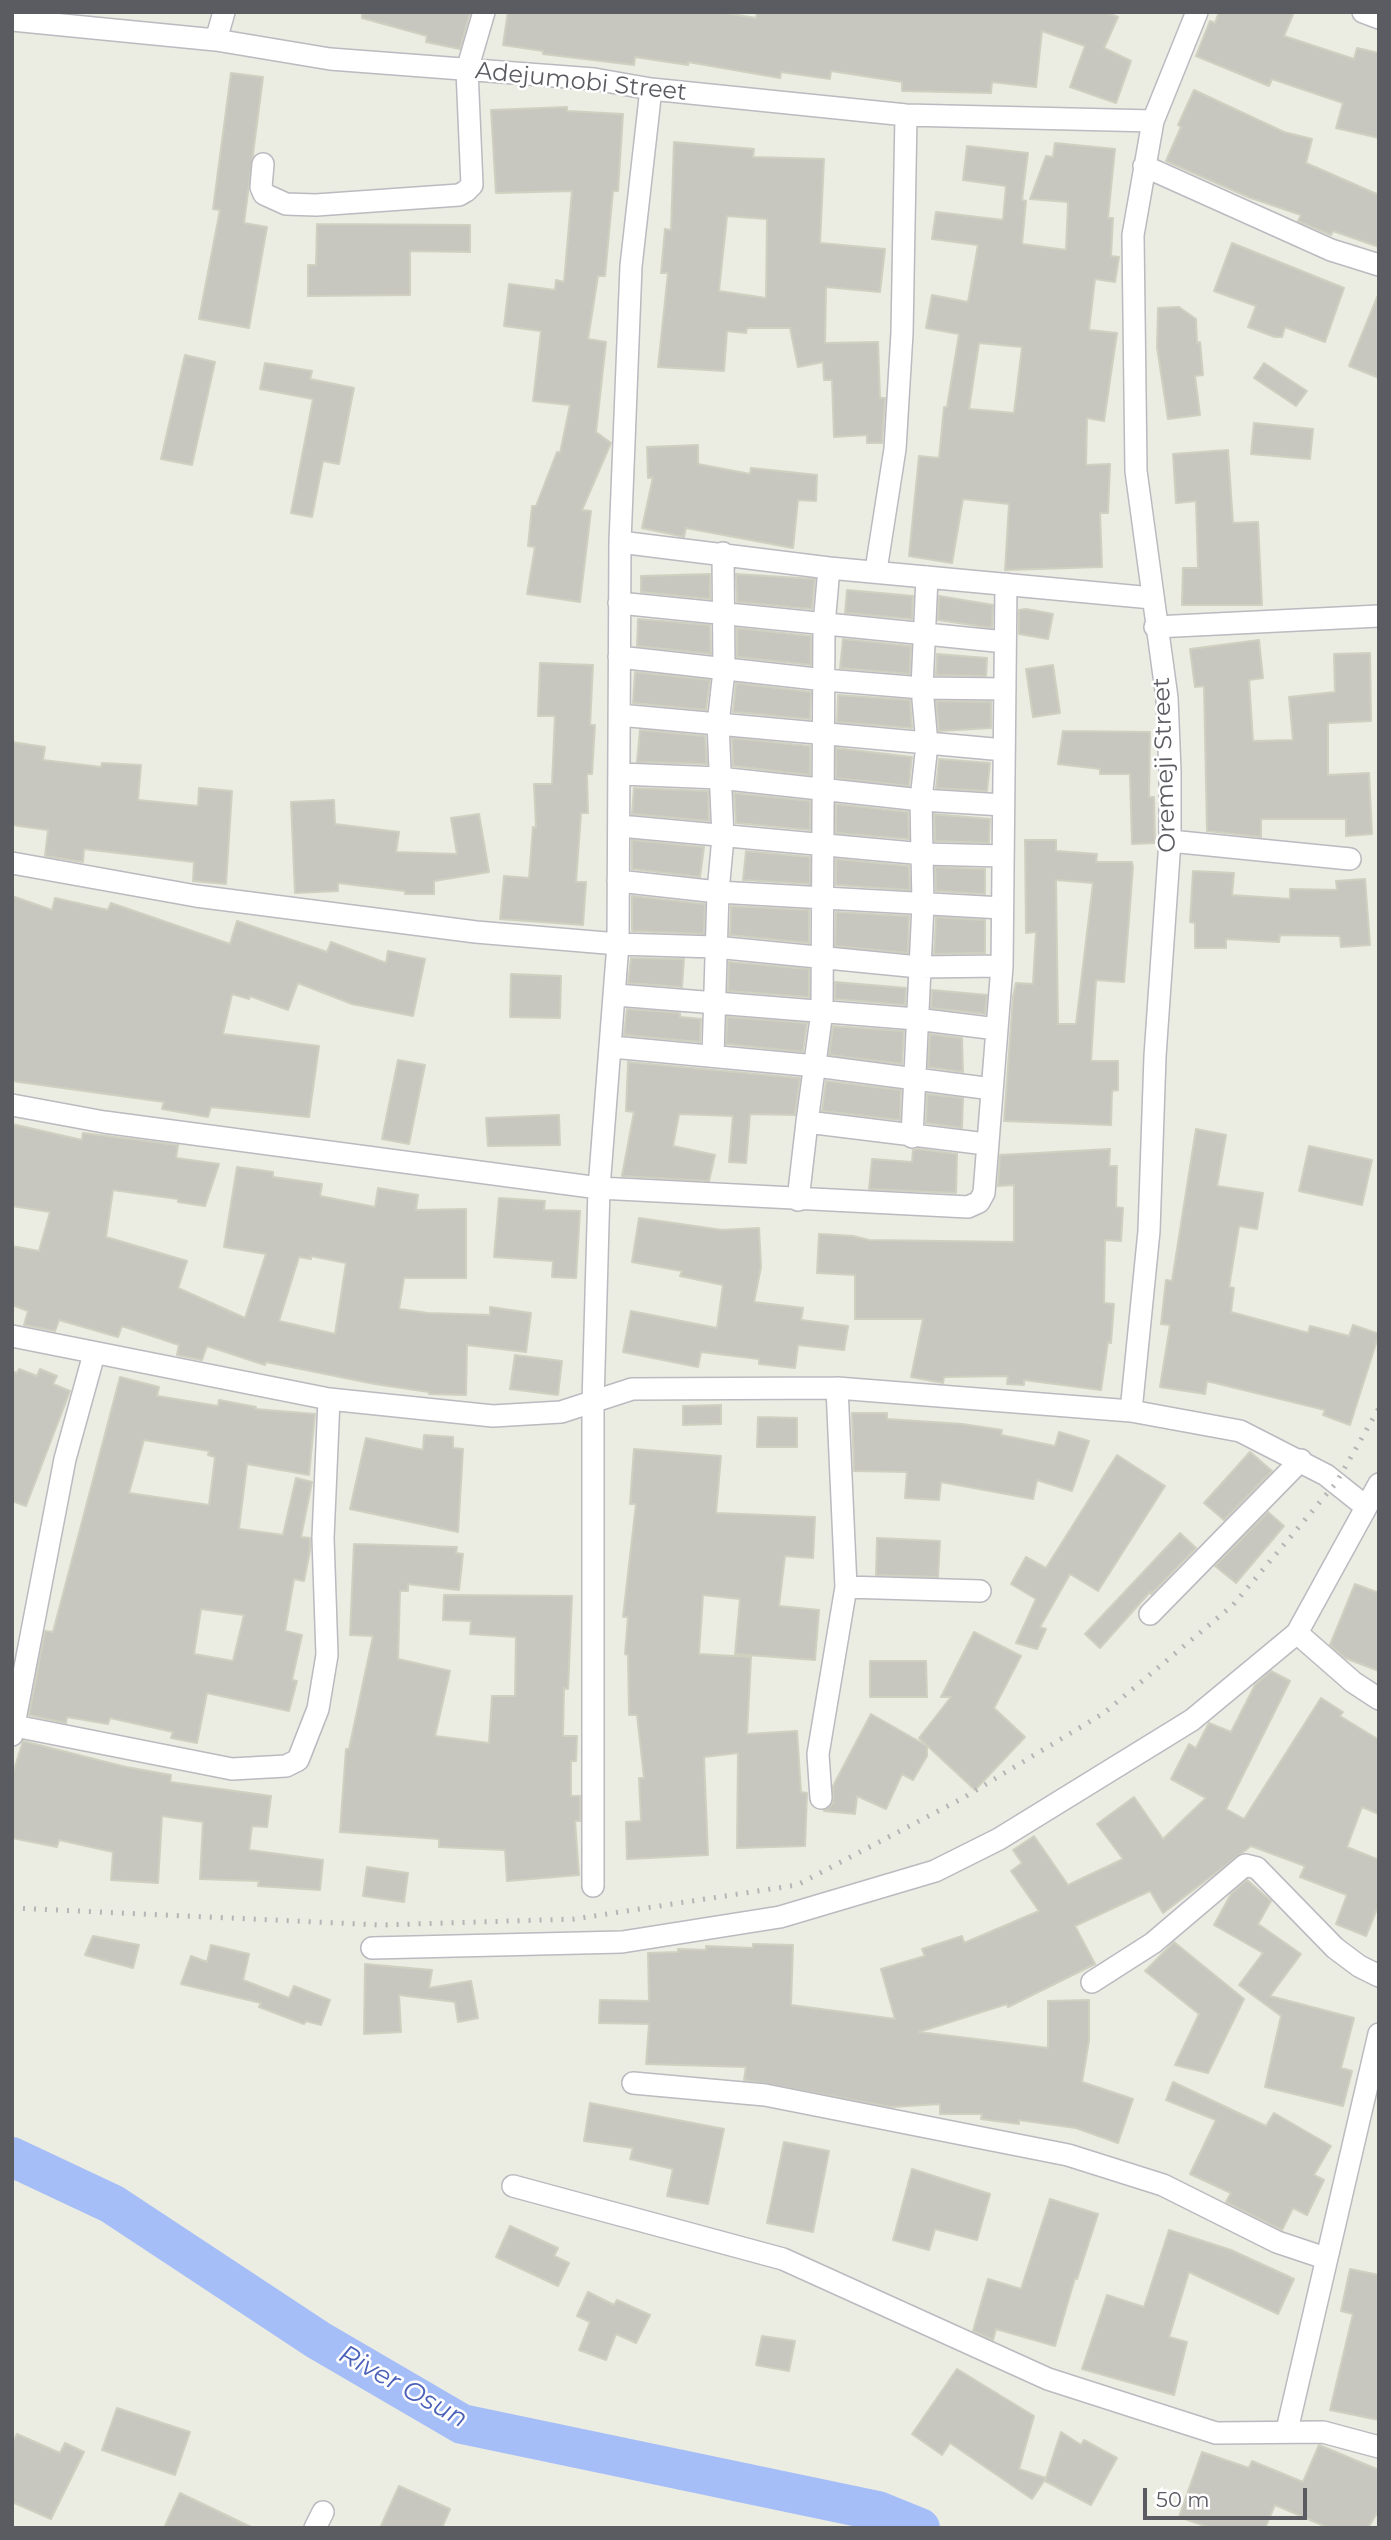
<!DOCTYPE html>
<style>
body{margin:0}
#map{position:relative;width:1391px;height:2540px;overflow:hidden;background:#ebece2;font-family:Montserrat,sans-serif}
canvas{display:block}
.frame{position:absolute;inset:0;border:14px solid #5b5c62;pointer-events:none}
.scale{position:absolute;left:1143px;top:2488px;width:164px;height:32px;box-sizing:border-box;border:4px solid #5b5c62;border-top:0;padding-left:9px;font-size:21px;line-height:24px;white-space:nowrap;color:#5b5c62;-webkit-text-stroke:5px #fff;paint-order:stroke}
</style>
<div id="map">
<canvas width="1391" height="2540"></canvas>
<div class="frame"></div>
<div class="scale">50 m</div>
</div>
<script>
const g = document.querySelector('canvas').getContext('2d');
g.lineJoin = 'round';
const shape = rows => new Path2D(rows.map(r => 'M' + r).join(''));
function strokePath(path, color, width, dash) { g.strokeStyle = color; g.lineWidth = width; g.lineCap = dash ? 'butt' : 'round'; g.setLineDash(dash || []); g.stroke(path); }
function paint(path, color) { g.fillStyle = color; g.fill(path, 'evenodd'); }
function write(font, color, halo, rows, align = 'center') {
  g.font = font + ' Montserrat,sans-serif'; g.lineWidth = 5; g.setLineDash([]); g.textBaseline = 'middle'; g.strokeStyle = halo; g.fillStyle = color; for (const [text, x, y, turn = 0] of rows) {
    g.save(); g.translate(x, y); g.rotate((+turn || 0) * Math.PI / 180); g.textAlign = isNaN(turn) ? turn : align; if (halo) g.strokeText(text, 0, 0); g.fillText(text, 0, 0); g.restore();
  }
}
strokePath(shape([
 [12,2157,112,2204,318,2340,462,2424,878,2511,920,2528]
]), '#a6bef8', 40);
const building = shape([
 [362,12,470,12,460,49,426,42,427,36,362,18,362,12],
 [508,12,719,12,756,18,757,12,1106,12,1118,17,1104,48,1131,61,1116,103,1070,87,1085,46,1042,31,1036,87,992,82,991,93,902,91,902,82,831,71,830,79,781,72,780,78,688,62,688,65,635,57,634,65,543,54,543,51,503,45,508,12],
 [1219,12,1294,12,1284,36,1354,59,1357,48,1379,53,1379,138,1336,128,1343,103,1272,79,1269,86,1196,56,1210,21,1215,23,1219,12],
 [231,73,263,77,244,223,267,227,249,328,199,319,220,210,213,209,231,73],
 [1194,90,1284,132,1312,139,1306,163,1379,195,1379,247,1333,231,1331,235,1298,221,1301,215,1248,197,1166,161,1181,127,1178,125,1194,90],
 [567,107,567,111,623,114,618,191,613,191,605,276,598,276,588,339,606,342,596,432,611,443,582,510,591,511,580,602,527,594,535,547,528,546,532,506,536,506,557,452,560,453,570,405,533,401,541,331,504,326,509,284,555,290,556,280,564,282,572,191,496,193,491,110,567,107],
 [674,142,754,149,753,157,824,159,820,243,885,249,880,292,826,287,825,343,878,342,880,398,885,398,882,443,867,443,867,435,834,437,832,380,824,380,823,362,798,367,790,328,747,328,746,333,727,331,724,371,658,367,668,273,661,273,665,229,671,230,674,142],
 [727,216,767,219,766,298,719,291,727,216],
 [1055,143,1115,149,1108,218,1113,218,1111,256,1119,257,1115,282,1095,279,1089,330,1117,333,1104,421,1087,418,1086,465,1110,464,1108,513,1100,513,1102,567,1005,570,1009,504,963,499,952,563,909,556,919,456,939,458,944,407,947,407,959,334,926,328,932,295,968,302,978,245,932,239,936,212,1003,220,1006,186,963,180,967,146,1028,153,1022,200,1026,201,1022,244,1066,250,1068,202,1030,199,1046,156,1053,157,1055,143],
 [979,343,1022,347,1014,413,969,409,979,343],
 [317,224,470,225,470,252,410,251,410,295,308,296,308,265,316,265,317,224],
 [1232,243,1344,288,1325,342,1285,327,1282,337,1275,337,1248,327,1256,306,1214,291,1232,243],
 [1378,295,1379,295,1379,378,1349,366,1378,295],
 [1179,307,1196,319,1197,343,1200,342,1203,375,1195,376,1200,415,1168,419,1157,347,1158,308,1179,307],
 [185,355,215,362,192,465,161,459,185,355],
 [265,363,312,371,310,379,354,388,339,464,323,461,312,517,291,513,313,399,260,389,265,363],
 [1264,363,1307,391,1296,406,1254,378,1264,363],
 [1254,423,1313,429,1310,459,1251,454,1254,423],
 [698,445,698,464,750,474,751,468,817,475,816,501,798,500,793,548,686,528,684,537,642,528,653,477,648,478,647,447,698,445],
 [1228,450,1233,523,1258,522,1262,605,1182,605,1183,568,1198,568,1196,501,1176,503,1173,454,1228,450],
 [710,574,710,599,641,592,641,576,710,574],
 [736,574,815,579,812,609,737,602,736,574],
 [847,590,913,596,912,619,845,613,847,590],
 [939,596,993,605,992,628,938,620,939,596],
 [1026,609,1053,614,1048,639,1019,634,1019,610,1026,609],
 [638,619,710,625,711,654,637,646,638,619],
 [737,628,811,636,811,665,737,657,737,628],
 [843,639,911,646,910,674,840,668,843,639],
 [1259,640,1263,678,1249,680,1253,741,1293,740,1289,697,1335,692,1334,654,1370,653,1371,721,1328,723,1328,775,1369,773,1372,834,1346,836,1346,819,1261,819,1261,837,1207,831,1204,686,1195,687,1190,649,1259,640],
 [937,654,987,658,986,676,936,675,937,654],
 [540,663,593,665,590,725,595,725,592,774,587,774,588,813,581,813,576,882,586,882,583,925,500,919,504,876,529,878,533,827,536,828,534,784,552,784,555,716,538,716,540,663],
 [1053,665,1060,713,1033,717,1026,669,1053,665],
 [635,672,710,680,706,710,633,703,635,672],
 [736,683,811,692,810,719,733,712,736,683],
 [838,695,910,700,912,728,837,722,838,695],
 [936,701,991,702,991,728,939,731,936,701],
 [640,730,705,736,707,764,637,762,640,730],
 [1063,731,1150,732,1149,797,1154,797,1155,843,1132,844,1130,774,1100,774,1100,769,1058,764,1063,731],
 [732,738,810,746,810,775,733,766,732,738],
 [12,742,45,747,43,760,101,767,102,763,141,765,138,800,198,806,199,788,232,791,226,884,193,881,194,862,84,849,83,862,45,856,48,830,12,825,12,742],
 [836,748,912,757,909,786,836,778,836,748],
 [939,759,990,763,987,791,936,788,939,759],
 [634,788,708,791,709,821,632,814,634,788],
 [734,793,810,801,810,830,736,823,734,793],
 [334,800,335,824,399,832,396,852,457,854,451,818,479,814,489,872,434,881,434,894,405,894,405,891,338,883,338,891,295,893,291,802,334,800],
 [836,804,908,812,909,839,836,833,836,804],
 [934,814,990,819,989,843,935,841,934,814],
 [632,840,704,847,700,877,632,869,632,840],
 [1025,840,1056,840,1056,851,1097,854,1096,862,1132,862,1133,867,1124,982,1096,980,1091,1061,1118,1061,1118,1090,1112,1091,1111,1125,1004,1121,1013,997,1016,983,1033,984,1036,932,1026,933,1025,840],
 [1056,880,1093,883,1076,1024,1058,1024,1056,880],
 [746,851,810,857,810,884,743,880,746,851],
 [836,859,909,866,910,890,836,885,836,859],
 [935,867,985,869,985,894,936,891,935,867],
 [1193,871,1234,873,1232,895,1290,899,1290,889,1337,890,1336,881,1365,879,1370,945,1341,947,1340,936,1280,935,1279,942,1226,939,1226,948,1195,948,1195,923,1190,922,1193,871],
 [12,896,52,910,55,898,108,910,111,903,230,944,237,921,327,952,331,942,386,963,388,951,425,959,413,1016,352,1004,298,983,288,1010,250,996,249,999,232,994,223,1034,319,1046,309,1117,211,1107,208,1117,162,1109,164,1102,12,1081,12,896],
 [632,896,705,904,704,934,632,931,632,896],
 [731,906,809,910,809,943,730,935,731,906],
 [836,912,909,916,908,953,835,946,836,912],
 [936,917,985,920,985,953,934,954,936,917],
 [631,958,684,959,682,987,628,983,631,958],
 [729,962,809,969,809,997,728,991,729,962],
 [511,974,561,976,560,1018,510,1017,511,974],
 [835,982,906,988,905,1005,835,999,835,982],
 [932,990,987,995,985,1014,931,1008,932,990],
 [627,1009,680,1013,680,1017,701,1019,700,1042,624,1035,627,1009],
 [727,1017,807,1023,803,1052,726,1044,727,1017],
 [833,1026,904,1031,902,1064,829,1055,833,1026],
 [930,1034,962,1038,963,1072,928,1067,930,1034],
 [398,1060,425,1065,409,1144,382,1139,398,1060],
 [628,1062,800,1078,795,1115,750,1114,746,1163,729,1162,733,1116,679,1114,673,1146,715,1155,709,1181,622,1176,634,1112,626,1111,628,1062],
 [826,1081,901,1090,900,1120,822,1111,826,1081],
 [927,1094,963,1098,962,1128,926,1123,927,1094],
 [559,1115,560,1145,488,1146,486,1118,559,1115],
 [12,1124,82,1140,83,1133,178,1145,176,1158,219,1164,205,1206,178,1202,178,1199,113,1190,106,1237,187,1261,178,1288,245,1318,266,1254,224,1247,237,1167,273,1172,273,1177,322,1184,320,1196,375,1207,378,1188,418,1195,416,1210,466,1209,466,1278,404,1278,399,1309,428,1313,490,1315,490,1307,531,1313,526,1352,467,1345,466,1395,429,1394,429,1392,375,1384,266,1362,265,1365,207,1346,202,1360,177,1355,179,1345,122,1326,118,1337,59,1320,55,1331,24,1325,28,1311,12,1305,12,1246,39,1251,50,1212,12,1206,12,1124],
 [311,1256,346,1263,335,1334,279,1321,299,1257,311,1259,311,1256],
 [1196,1129,1226,1135,1217,1186,1263,1193,1257,1229,1239,1226,1229,1287,1234,1288,1231,1312,1308,1333,1310,1326,1349,1336,1353,1325,1379,1334,1350,1425,1323,1415,1325,1410,1207,1381,1205,1394,1160,1387,1170,1325,1161,1324,1166,1280,1172,1281,1196,1129],
 [1309,1146,1372,1160,1362,1205,1299,1191,1309,1146],
 [918,1149,957,1154,956,1193,869,1189,872,1159,912,1162,913,1150,918,1149],
 [1110,1149,1109,1166,1117,1166,1116,1207,1123,1208,1121,1241,1105,1240,1104,1303,1114,1304,1111,1343,1108,1342,1101,1390,1024,1380,1024,1385,1007,1384,1008,1376,944,1377,943,1383,911,1377,923,1319,855,1319,855,1275,817,1273,819,1234,853,1236,869,1240,1014,1242,1014,1185,998,1186,1000,1155,1110,1149],
 [499,1198,545,1201,544,1210,580,1211,576,1278,552,1277,553,1261,494,1257,499,1198],
 [639,1218,722,1230,759,1228,761,1267,754,1302,803,1308,801,1320,848,1326,844,1350,798,1345,795,1368,759,1364,759,1359,701,1352,698,1367,623,1352,631,1311,717,1328,723,1285,680,1276,682,1271,632,1262,639,1218],
 [515,1355,562,1361,558,1395,510,1389,515,1355],
 [19,1369,37,1376,40,1369,57,1376,53,1384,70,1391,26,1506,12,1501,12,1371,17,1373,19,1369],
 [120,1377,159,1387,157,1396,218,1406,219,1400,256,1407,255,1409,315,1414,309,1475,247,1464,239,1529,283,1535,296,1478,312,1482,301,1537,310,1538,310,1550,304,1581,294,1579,285,1631,302,1635,292,1680,297,1681,289,1711,207,1693,197,1743,171,1738,173,1732,110,1718,108,1724,67,1717,66,1723,29,1715,45,1631,53,1632,120,1377],
 [144,1440,209,1451,208,1455,215,1457,209,1505,129,1493,144,1440],
 [201,1609,244,1615,233,1661,194,1654,201,1609],
 [721,1405,721,1424,683,1425,683,1406,721,1405],
 [852,1413,887,1413,887,1419,962,1424,1002,1430,1001,1435,1055,1446,1059,1432,1089,1441,1072,1491,1037,1480,1033,1499,941,1482,939,1500,905,1498,907,1472,854,1471,852,1413],
 [758,1417,797,1418,797,1447,757,1447,758,1417],
 [424,1435,453,1437,453,1448,463,1449,458,1532,350,1509,366,1438,423,1450,424,1435],
 [634,1449,721,1456,716,1513,815,1517,813,1558,785,1556,779,1606,819,1610,815,1660,735,1654,740,1599,703,1595,699,1654,751,1657,747,1734,797,1731,801,1792,807,1793,805,1846,737,1848,738,1753,704,1757,708,1855,627,1859,626,1822,641,1821,639,1778,644,1778,637,1715,629,1715,628,1655,625,1654,628,1617,623,1617,636,1504,630,1504,634,1449],
 [1250,1452,1272,1471,1224,1520,1204,1503,1250,1452],
 [1117,1455,1165,1486,1098,1591,1070,1574,1040,1627,1046,1629,1037,1649,1016,1643,1036,1599,1011,1584,1026,1557,1046,1568,1117,1455],
 [1268,1512,1284,1526,1236,1583,1215,1566,1268,1512],
 [1180,1533,1196,1548,1151,1594,1150,1592,1100,1648,1085,1634,1180,1533],
 [877,1538,940,1541,938,1577,876,1575,877,1538],
 [354,1544,457,1547,456,1553,463,1554,459,1590,408,1584,408,1591,400,1591,398,1659,450,1671,435,1736,489,1743,492,1696,515,1696,516,1637,470,1634,471,1621,443,1620,444,1595,572,1596,568,1689,564,1688,563,1736,577,1736,576,1761,571,1761,571,1796,580,1796,580,1821,575,1821,579,1875,507,1881,505,1850,439,1847,439,1839,340,1832,346,1749,349,1749,373,1636,350,1635,354,1544],
 [1355,1584,1379,1593,1379,1671,1345,1658,1330,1645,1355,1584],
 [974,1632,1021,1656,994,1708,1025,1737,975,1790,919,1738,951,1697,941,1697,974,1632],
 [870,1661,926,1661,927,1697,870,1697,870,1661],
 [1271,1671,1290,1681,1226,1809,1244,1819,1321,1698,1343,1712,1340,1716,1379,1740,1379,1814,1362,1807,1347,1847,1379,1860,1379,1904,1366,1936,1336,1924,1347,1895,1300,1877,1305,1866,1251,1846,1163,1913,1150,1891,1075,1926,1095,1964,1008,2007,1007,2004,919,2032,1048,2048,1048,2001,1089,2000,1089,2040,1082,2082,1133,2099,1118,2143,1076,2128,1019,2120,1019,2124,981,2119,982,2114,940,2114,940,2104,891,2107,744,2080,746,2067,646,2064,649,2024,599,2023,600,2000,649,2001,648,1953,678,1952,678,1949,706,1950,706,1946,753,1948,753,1944,793,1945,791,2005,895,2019,881,1969,925,1956,922,1949,962,1936,964,1943,1039,1911,1011,1871,1022,1863,1013,1850,1034,1836,1068,1885,1123,1859,1097,1824,1134,1797,1163,1839,1206,1798,1171,1779,1189,1744,1196,1748,1209,1723,1231,1732,1255,1685,1271,1671],
 [871,1714,927,1746,927,1756,913,1780,902,1774,886,1809,857,1796,855,1814,824,1811,833,1803,833,1786,871,1714],
 [23,1741,126,1767,171,1775,170,1782,271,1796,267,1827,252,1826,249,1850,323,1860,320,1890,258,1886,259,1881,200,1879,203,1822,162,1816,158,1883,111,1880,113,1852,59,1840,57,1847,12,1838,12,1776,23,1741],
 [367,1867,408,1873,404,1902,363,1896,367,1867],
 [1247,1880,1271,1901,1258,1924,1301,1954,1270,1996,1354,2018,1341,2068,1352,2071,1343,2106,1265,2087,1281,2016,1239,1985,1263,1953,1214,1925,1231,1894,1247,1880],
 [93,1936,139,1945,133,1968,85,1955,93,1936],
 [1174,1942,1244,1999,1208,2073,1175,2065,1199,2014,1145,1971,1174,1942],
 [211,1945,249,1954,243,1980,289,1998,294,1986,330,2000,321,2025,306,2021,304,2024,259,2007,261,2003,181,1984,191,1956,207,1962,211,1945],
 [365,1964,432,1970,429,1988,471,1981,478,2018,458,2022,455,2002,399,1995,401,2032,364,2034,365,1964],
 [1173,2082,1266,2126,1274,2113,1331,2146,1314,2175,1324,2180,1307,2215,1293,2208,1282,2230,1226,2202,1231,2193,1190,2174,1216,2120,1166,2100,1173,2082],
 [590,2103,724,2129,708,2204,667,2196,673,2169,630,2159,633,2148,584,2141,590,2103],
 [784,2142,829,2151,813,2232,767,2223,784,2142],
 [912,2169,990,2194,977,2240,935,2229,929,2250,893,2240,912,2169],
 [1050,2199,1098,2214,1077,2279,1075,2278,1055,2346,996,2329,993,2340,973,2331,988,2279,1021,2289,1050,2199],
 [510,2226,558,2248,554,2256,569,2263,558,2286,496,2257,510,2226],
 [1169,2230,1231,2250,1294,2279,1278,2314,1189,2272,1169,2337,1187,2342,1174,2395,1082,2369,1107,2295,1144,2307,1169,2230],
 [1350,2269,1379,2275,1379,2420,1330,2410,1353,2314,1341,2311,1350,2269],
 [588,2292,614,2305,617,2300,650,2315,636,2343,616,2334,606,2360,579,2350,590,2322,577,2316,588,2292],
 [762,2336,795,2341,789,2371,756,2365,762,2336],
 [957,2369,1034,2416,1019,2469,1046,2478,1032,2499,950,2443,942,2455,912,2434,957,2369],
 [117,2408,190,2432,175,2475,102,2450,117,2408],
 [1061,2432,1081,2445,1084,2440,1117,2458,1091,2505,1045,2481,1061,2432],
 [17,2434,60,2453,65,2443,84,2452,51,2519,12,2502,12,2444,17,2434],
 [1319,2445,1379,2470,1379,2510,1368,2528,1329,2528,1275,2505,1265,2528,1211,2528,1179,2517,1202,2452,1249,2468,1252,2461,1303,2482,1319,2445],
 [399,2486,450,2509,442,2528,380,2528,399,2486],
 [180,2493,253,2528,164,2528,180,2493]
]);
paint(building, '#c8c7bf');
strokePath(building, '#d0d0c1', 2);
const minor = shape([
 [1363,12,1379,18],
 [12,20,216,40,330,59,594,79,651,89,906,115,1153,121],
 [216,40,224,12],
 [263,164,261,187,264,194,286,204,316,205,459,195,466,191,472,185,467,70,484,12],
 [1144,166,1331,250,1379,265],
 [620,542,829,568,1152,598],
 [876,570,895,449,902,333,906,115],
 [619,603,1005,642],
 [1155,627,1379,616],
 [619,657,825,680,922,688,1005,689],
 [619,715,1004,750],
 [621,774,719,778,921,800,1003,805],
 [620,826,924,854,1003,856],
 [1170,841,1350,859],
 [12,863,196,896,476,932,618,944,715,947,919,967,1002,966],
 [618,881,718,892,1002,908],
 [616,995,916,1019,997,1029],
 [612,1047,816,1066,992,1089],
 [713,1056,718,892,723,837,718,724,724,671,723,553],
 [12,1105,104,1122,599,1188,968,1207,979,1202,984,1193,1002,966,1006,584],
 [807,1122,822,1011,824,625,829,568],
 [912,1137,923,905,921,800,927,744,922,688,927,577],
 [798,1200,807,1122,986,1144],
 [12,1336,329,1399,493,1416,561,1412,632,1389,837,1388,1131,1411,1240,1431,1326,1475,1365,1506],
 [1131,1411,1149,1231,1155,1056,1170,841,1170,771,1167,698,1136,471,1133,235,1153,121,1197,12],
 [846,1587,980,1591],
 [1150,1614,1301,1460],
 [1297,1633,1353,1682,1379,1699],
 [15,1726,232,1769,286,1766,298,1760,318,1709,327,1655,323,1538,329,1399],
 [12,1735,65,1459,94,1354],
 [821,1798,818,1754,846,1587,837,1388],
 [593,1886,593,1403,599,1188,618,944,620,542,631,266,651,89],
 [372,1948,622,1942,780,1917,935,1871,999,1839,1192,1720,1297,1633,1379,1484],
 [1092,1982,1153,1943,1245,1865,1257,1868,1335,1948,1359,1966,1379,1976],
 [633,2083,765,2095,1068,2155,1163,2185,1277,2242,1325,2258],
 [513,2186,783,2259,1048,2379,1216,2433,1323,2432,1379,2447],
 [1287,2430,1379,2034],
 [315,2528,323,2512]
]);
strokePath(minor, '#babac0', 24);
strokePath(minor, '#fff', 21);
strokePath(shape([
 [12,1908,382,1925,574,1919,797,1885,963,1798,1104,1713,1233,1605,1336,1483,1379,1408]
]), '#b5b5b6', 5, [2, 9]);
write('24px', '#5b5c62', '#fff', [
 ["Adejumobi Street",581,82,6],
 ["Oremeji Street",1165,765,-92]
]);
write('italic 26px', '#4c62b9', '#fff', [
 ["River Osun",403,2387,29]
]);
</script>
